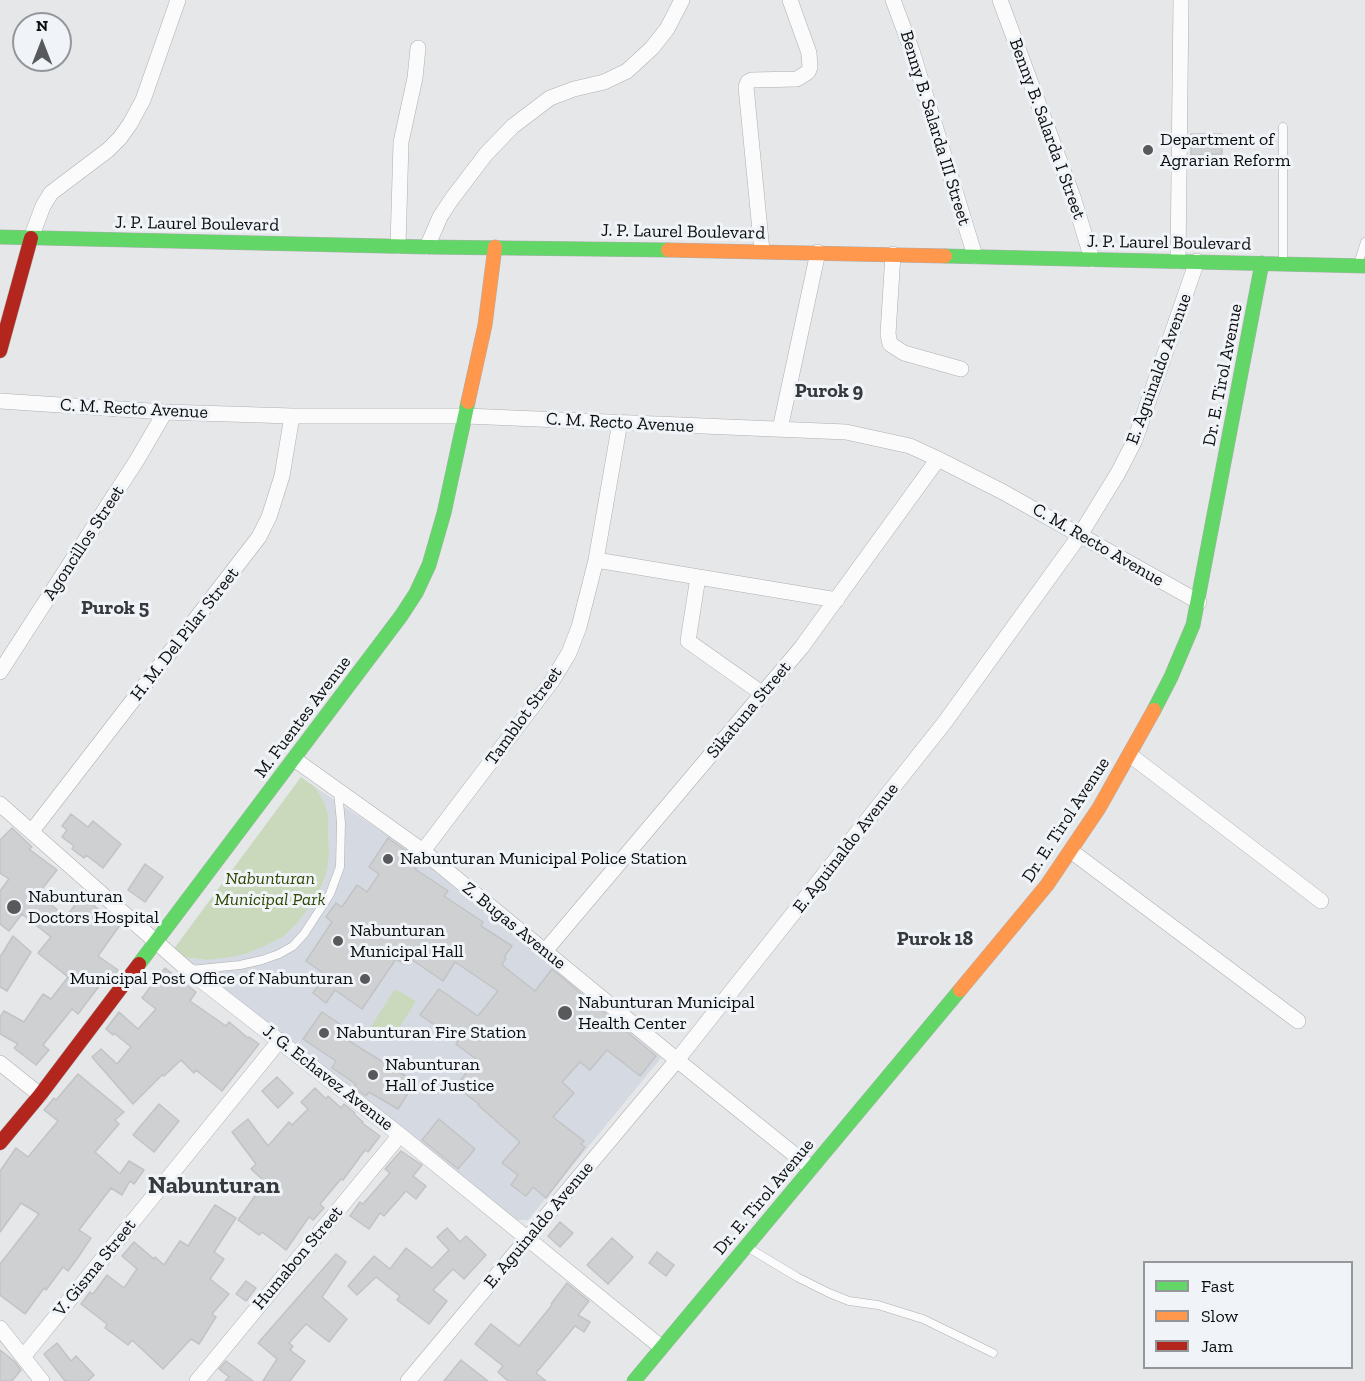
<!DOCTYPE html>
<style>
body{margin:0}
#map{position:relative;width:1365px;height:1381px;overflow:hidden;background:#e5e7e9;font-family:"Zilla Slab",serif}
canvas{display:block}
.legend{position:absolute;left:1143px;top:1261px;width:210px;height:108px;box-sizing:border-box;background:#f0f4f8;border:2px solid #94979a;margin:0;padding:8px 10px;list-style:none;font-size:18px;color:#0b0c0d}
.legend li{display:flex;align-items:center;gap:12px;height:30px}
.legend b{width:30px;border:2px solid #94979a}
.north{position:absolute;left:12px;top:12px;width:60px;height:60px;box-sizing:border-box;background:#f0f4f8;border:2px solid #94979a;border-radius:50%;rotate:0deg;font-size:16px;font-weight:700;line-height:24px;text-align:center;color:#0b0c0d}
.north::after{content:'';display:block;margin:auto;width:21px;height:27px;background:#57595a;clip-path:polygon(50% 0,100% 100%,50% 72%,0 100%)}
</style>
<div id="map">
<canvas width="1365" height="1381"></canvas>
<ul class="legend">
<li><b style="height:8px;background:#63d668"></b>Fast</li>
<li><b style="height:8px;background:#ff974d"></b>Slow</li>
<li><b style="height:8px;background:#b3261e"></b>Jam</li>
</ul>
<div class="north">N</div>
</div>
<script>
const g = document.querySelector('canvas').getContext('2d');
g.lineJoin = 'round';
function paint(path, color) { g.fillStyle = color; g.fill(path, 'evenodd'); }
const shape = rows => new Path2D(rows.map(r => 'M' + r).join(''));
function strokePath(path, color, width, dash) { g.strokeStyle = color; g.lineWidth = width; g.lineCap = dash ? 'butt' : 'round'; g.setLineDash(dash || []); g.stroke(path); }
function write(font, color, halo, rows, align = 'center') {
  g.font = font + ' "Zilla Slab",serif'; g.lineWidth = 6; g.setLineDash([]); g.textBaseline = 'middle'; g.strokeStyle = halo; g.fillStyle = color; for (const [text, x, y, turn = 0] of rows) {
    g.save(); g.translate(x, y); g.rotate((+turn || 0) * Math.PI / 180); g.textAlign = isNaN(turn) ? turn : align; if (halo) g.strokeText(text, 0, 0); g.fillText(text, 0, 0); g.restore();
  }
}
paint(shape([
 [315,787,409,850,661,1058,528,1220,514,1220,181,957,207,960,245,954,283,937,299,921,322,885,329,854,329,834,324,802]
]), '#d5d9e1');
paint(shape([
 [301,777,315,787,324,802,328,815,329,854,327,870,322,885,312,902,299,921,283,937,264,946,245,954,224,958,207,960,181,957,173,950],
 [395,989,416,1001,391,1041,370,1028]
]), '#cad9bc');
const building = shape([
 [1191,134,1222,134,1222,154,1191,155,1191,134],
 [71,814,88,827,93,821,121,844,103,868,86,855,84,858,72,849,74,846,62,837,67,830,62,826,71,814],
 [12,828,32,847,29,849,57,870,38,894,66,917,83,894,96,904,94,906,120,925,98,956,118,970,108,984,103,981,78,1014,72,1009,43,1045,49,1050,36,1065,14,1048,18,1044,0,1034,0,1017,4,1011,24,1022,43,994,51,999,68,977,38,953,51,937,22,914,9,931,0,924,0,891,9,879,0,873,0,840,12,828],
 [388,838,420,861,415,869,448,891,444,896,483,922,481,926,512,946,504,957,506,958,502,965,535,991,552,969,656,1056,640,1076,607,1050,590,1070,580,1062,562,1082,574,1093,553,1117,584,1141,581,1144,585,1147,546,1198,533,1187,526,1196,511,1185,518,1175,502,1163,520,1142,478,1105,479,1104,456,1087,476,1059,456,1044,458,1041,420,1015,439,989,478,1016,498,991,455,962,443,981,408,957,404,964,396,959,362,1009,335,990,326,1003,313,993,326,975,306,961,332,922,326,917,336,903,342,907,357,885,367,892,379,874,369,867,388,838],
 [145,864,163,877,145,902,128,890,145,864],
 [13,936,31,952,7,991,0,987,0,957,13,936],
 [165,968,196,992,190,1001,226,1026,229,1022,248,1038,249,1037,259,1044,222,1091,196,1070,194,1073,181,1060,164,1076,162,1075,133,1104,92,1057,101,1049,117,1064,131,1047,114,1033,113,1035,106,1029,119,1012,138,1029,156,1009,142,998,165,968],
 [322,1012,346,1028,341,1036,415,1082,398,1109,369,1092,366,1096,354,1087,356,1084,332,1068,336,1061,303,1039,322,1012],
 [78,1074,124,1112,115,1120,119,1124,95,1152,120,1174,129,1161,144,1170,134,1184,130,1181,122,1195,111,1188,79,1230,91,1238,79,1256,68,1271,63,1267,46,1290,44,1288,25,1314,0,1295,0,1264,39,1214,21,1203,0,1232,0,1171,16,1148,28,1157,58,1121,44,1110,54,1098,56,1100,78,1074],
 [277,1077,293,1093,278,1108,262,1091,277,1077],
 [315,1088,326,1099,328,1096,341,1108,344,1104,355,1113,354,1114,363,1122,362,1123,380,1136,368,1152,365,1150,343,1180,341,1179,320,1204,324,1208,313,1220,309,1217,286,1250,262,1232,259,1235,238,1220,265,1182,251,1169,256,1164,232,1132,248,1119,268,1146,289,1122,292,1125,308,1109,301,1102,315,1088],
 [159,1104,179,1121,154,1152,133,1135,159,1104],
 [439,1119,475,1149,458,1169,422,1140,439,1119],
 [401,1151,422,1165,413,1176,426,1186,416,1199,406,1191,384,1216,380,1213,369,1229,350,1216,360,1202,363,1204,390,1173,385,1169,401,1151],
 [215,1205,236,1218,214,1252,224,1259,210,1279,229,1294,212,1314,216,1317,199,1344,191,1339,163,1369,132,1340,128,1345,105,1328,107,1324,81,1304,90,1292,93,1294,107,1275,124,1288,137,1269,122,1256,134,1242,154,1259,155,1257,164,1265,180,1241,188,1246,215,1205],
 [560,1222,573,1233,560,1247,548,1236,560,1222],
 [447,1228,460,1242,466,1236,486,1255,464,1279,453,1269,433,1290,447,1301,429,1324,397,1300,400,1296,376,1277,357,1295,348,1286,374,1256,390,1269,406,1248,432,1268,449,1250,437,1237,447,1228],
 [612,1238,633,1257,608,1284,587,1265,612,1238],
 [657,1252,674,1265,666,1276,649,1263,657,1252],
 [336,1254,346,1262,322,1297,347,1319,329,1342,306,1324,289,1343,293,1346,290,1350,305,1361,290,1381,263,1381,277,1359,258,1343,336,1254],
 [246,1281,256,1288,246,1301,236,1294,246,1281],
 [567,1283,589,1301,578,1315,590,1322,584,1332,575,1326,536,1373,546,1381,508,1381,498,1372,503,1366,475,1344,491,1324,519,1346,552,1305,551,1304,567,1283],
 [57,1343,71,1361,76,1356,94,1375,88,1381,65,1381,44,1354,57,1343],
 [0,1350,14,1361,21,1370,12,1381,0,1381,0,1350],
 [461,1360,488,1381,444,1381,461,1360],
 [226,1361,253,1381,225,1381,229,1377,219,1369,226,1361]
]);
paint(building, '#ced0d2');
strokePath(building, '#c2c3c5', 1.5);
const lane = shape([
 [1283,127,1283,260],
 [1358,264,1365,242],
 [190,970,240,965,262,960,279,954,293,946,304,934,330,894,340,867,341,823,338,791],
 [747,1247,797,1277,829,1293,849,1301,878,1305,923,1319,993,1353]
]);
const street = shape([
 [893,0,912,51,975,256],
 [1000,0,1073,197,1092,259],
 [31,238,43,206,51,193,108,150,120,138,130,124,143,100,178,0],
 [398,246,401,142,415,78,418,48],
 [427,247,440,217,451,200,486,154,513,126,550,98,574,89,604,82,627,71,652,48,667,29,682,0],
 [762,251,746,87,748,82,752,80,797,79,808,72,810,67,809,53,790,0],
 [893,254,888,334,890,344,904,353,961,369],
 [1178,261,1181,0],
 [0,401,165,412,292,416,466,416,846,432,910,446,938,459,1003,492,1199,602],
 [780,429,818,252],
 [596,560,837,600],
 [698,577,688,641,763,694],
 [0,672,137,460,165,412],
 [1130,755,1321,901],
 [294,759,423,851,677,1060,811,1168],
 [0,804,188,970,400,1135,661,1347],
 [32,831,259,537,269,517,282,476,292,416],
 [423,851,552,681,569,653,579,627,596,560,620,422],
 [1071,851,1298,1021],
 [545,951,801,648,938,459],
 [0,1063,40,1095],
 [0,1328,42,1381],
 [23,1357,280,1040],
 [197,1381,400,1135],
 [408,1381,677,1060,945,722,1080,535,1118,473,1135,440,1197,261]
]);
const fast = shape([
 [0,237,427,247,668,250],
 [945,256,1365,266],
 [1154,710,1171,677,1193,625,1262,263],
 [139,964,401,616,416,593,429,565,444,513,468,402],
 [634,1381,960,990]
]);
const slow = shape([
 [668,250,945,256],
 [468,402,485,325,495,247],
 [960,990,1047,885,1099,808,1154,710]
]);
const jam = shape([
 [0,351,31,238],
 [0,1143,40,1095,139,964]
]);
strokePath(lane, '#aeafb1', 9);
strokePath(street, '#aeafb1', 16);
strokePath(fast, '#aeafb1', 15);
strokePath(slow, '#aeafb1', 15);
strokePath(jam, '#aeafb1', 15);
strokePath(lane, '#fbfbfc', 8);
strokePath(street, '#fbfbfc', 15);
strokePath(fast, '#63d668', 14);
strokePath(slow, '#ff974d', 14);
strokePath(jam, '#b3261e', 14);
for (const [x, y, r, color] of [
 [1148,150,6,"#57595a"],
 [388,859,6,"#57595a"],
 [14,907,8,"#57595a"],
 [338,941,6,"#57595a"],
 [365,979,6,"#57595a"],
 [565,1013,8,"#57595a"],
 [324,1033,6,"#57595a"],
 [373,1075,6,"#57595a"]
]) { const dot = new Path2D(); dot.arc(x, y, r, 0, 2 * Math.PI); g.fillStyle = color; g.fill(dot); strokePath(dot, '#f0f4f8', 2); }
write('18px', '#0b0c0d', '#f0f4f8', [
 ["Benny B. Salarda III Street",935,128,73],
 ["Benny B. Salarda I Street",1047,129,70],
 ["J. P. Laurel Boulevard",197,224,1],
 ["J. P. Laurel Boulevard",683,232,1],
 ["J. P. Laurel Boulevard",1169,243,1],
 ["E. Aguinaldo Avenue",1159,369,-70],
 ["Dr. E. Tirol Avenue",1223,375,-79],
 ["C. M. Recto Avenue",134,409,3],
 ["C. M. Recto Avenue",620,423,3],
 ["Agoncillos Street",84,543,-57],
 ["C. M. Recto Avenue",1098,545,30],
 ["H. M. Del Pilar Street",185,634,-52],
 ["Sikatuna Street",749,710,-50],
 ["Tamblot Street",524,716,-54],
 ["M. Fuentes Avenue",303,717,-53],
 ["Dr. E. Tirol Avenue",1066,820,-57],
 ["E. Aguinaldo Avenue",846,848,-52],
 ["Z. Bugas Avenue",514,926,39],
 ["J. G. Echavez Avenue",328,1078,38],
 ["Dr. E. Tirol Avenue",764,1197,-50],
 ["E. Aguinaldo Avenue",539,1225,-50],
 ["Humabon Street",298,1258,-50],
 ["V. Gisma Street",95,1268,-51]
]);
write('18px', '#0b0c0d', '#f0f4f8', [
 ["Department of",1160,140],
 ["Agrarian Reform",1160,161],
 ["Nabunturan Municipal Police Station",400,859],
 ["Nabunturan",28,897],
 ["Doctors Hospital",28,918],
 ["Nabunturan",350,931],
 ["Municipal Hall",350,952],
 ["Municipal Post Office of Nabunturan",353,979,"right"],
 ["Nabunturan Municipal",578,1003],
 ["Health Center",578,1024],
 ["Nabunturan Fire Station",336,1033],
 ["Nabunturan",385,1065],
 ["Hall of Justice",385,1086]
], 'left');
write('italic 18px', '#2e4701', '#f0f4f8', [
 ["Nabunturan",270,879],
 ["Municipal Park",270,900]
]);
write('bold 20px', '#373a3d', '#f0f4f8', [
 ["Purok 9",829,391],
 ["Purok 5",115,608],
 ["Purok 18",935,939]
]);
write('bold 24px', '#373a3d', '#f0f4f8', [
 ["Nabunturan",214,1186]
]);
</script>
